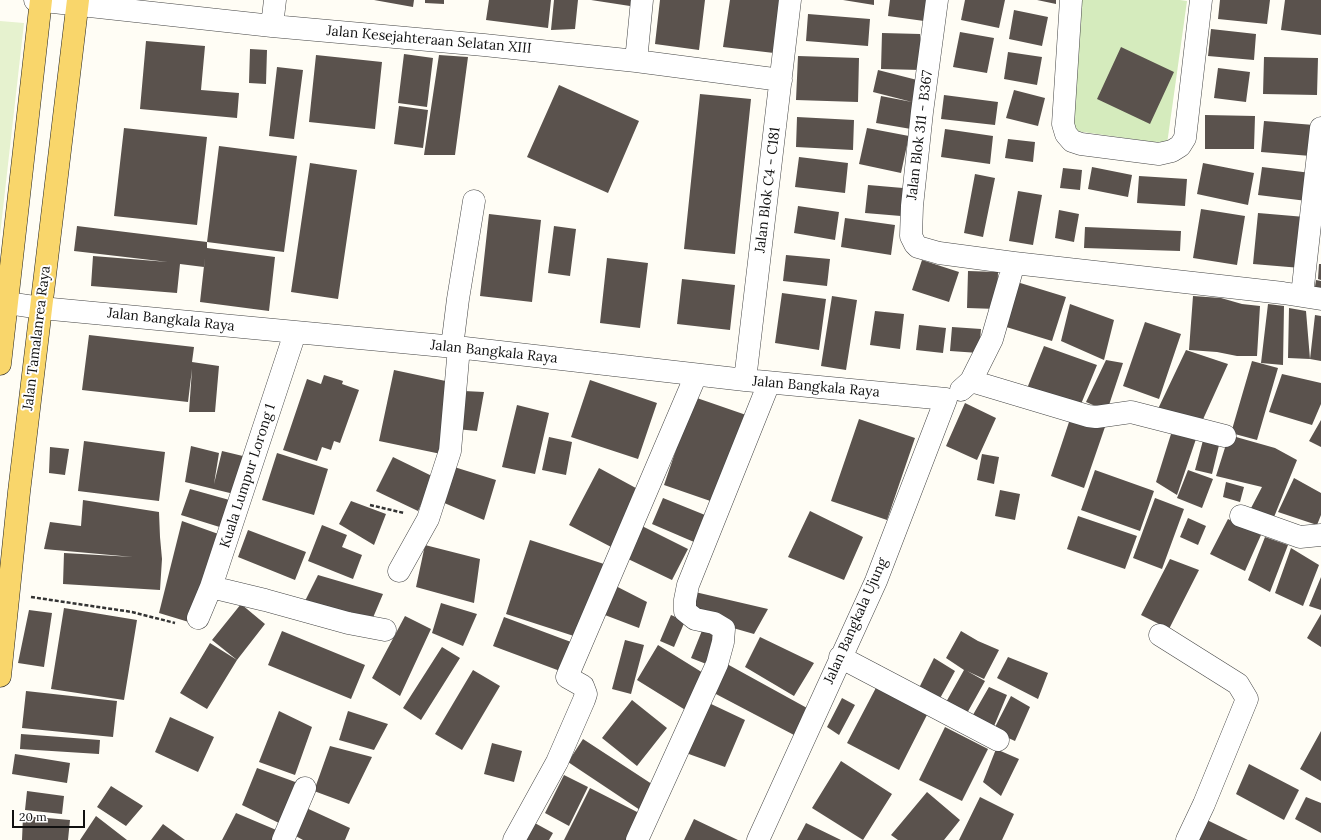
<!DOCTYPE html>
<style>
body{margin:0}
#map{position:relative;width:1321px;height:840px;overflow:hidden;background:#fffdf5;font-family:Lora,serif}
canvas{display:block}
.scale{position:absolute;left:12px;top:810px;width:73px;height:18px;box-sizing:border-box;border:2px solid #111;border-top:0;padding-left:5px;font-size:12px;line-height:14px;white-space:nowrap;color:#111;-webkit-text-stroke:3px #fff;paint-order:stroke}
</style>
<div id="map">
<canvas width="1321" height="840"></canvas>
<div class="scale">20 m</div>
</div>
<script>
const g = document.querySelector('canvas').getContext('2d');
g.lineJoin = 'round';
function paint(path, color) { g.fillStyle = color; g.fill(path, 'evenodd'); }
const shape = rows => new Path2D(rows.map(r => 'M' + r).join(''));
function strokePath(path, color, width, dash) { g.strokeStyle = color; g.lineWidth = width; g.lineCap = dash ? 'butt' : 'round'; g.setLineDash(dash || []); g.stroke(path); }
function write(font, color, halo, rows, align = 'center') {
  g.font = font + ' Lora,serif'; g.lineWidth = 4; g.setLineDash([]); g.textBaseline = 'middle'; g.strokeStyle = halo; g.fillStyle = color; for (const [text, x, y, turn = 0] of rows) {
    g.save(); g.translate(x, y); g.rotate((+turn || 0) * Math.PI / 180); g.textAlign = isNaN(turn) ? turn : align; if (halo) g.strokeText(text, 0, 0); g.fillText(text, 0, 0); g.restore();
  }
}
paint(shape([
 [1081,0,1180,0,1187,1,1167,144,1069,130]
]), '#d5ebbd');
paint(shape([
 [0,21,24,23,0,235]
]), '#e6f2cf');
paint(shape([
 [374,0,414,0,413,7],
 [425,0,444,0,444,4,425,3],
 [489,0,551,0,548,28,486,20],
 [554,0,578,0,575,29,551,30],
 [591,0,631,0,630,6],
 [660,0,705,0,699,50,655,44],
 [730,0,781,0,774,53,723,47],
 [843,0,874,0,874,5],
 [890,0,927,0,924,21,888,16],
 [965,0,1005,0,999,28,961,20],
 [1037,0,1056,0,1056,4],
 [1220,0,1270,0,1267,24,1218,19],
 [1285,0,1321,0,1321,35,1281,30],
 [1014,10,1048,17,1042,46,1009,39],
 [808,14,870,19,868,46,806,41],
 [1211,29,1256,34,1254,60,1208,56],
 [960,32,994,38,987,73,953,67],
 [882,33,920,34,920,70,881,69],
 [146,41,205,46,201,90,239,93,237,118,140,109],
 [1121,47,1174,72,1150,124,1097,99],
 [250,49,267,50,266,84,249,83],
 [1008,52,1042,57,1037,85,1004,79],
 [404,54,433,58,427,107,398,103],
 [316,55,382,62,375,129,309,122],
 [439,55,468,57,455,155,424,155],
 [798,56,859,58,858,102,796,100],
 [1264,57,1318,58,1317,95,1263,94],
 [277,67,303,70,294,139,269,136],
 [1218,68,1250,72,1246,102,1214,98],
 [878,70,921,81,911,129,876,123,881,96,912,102,873,92],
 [559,85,639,121,608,193,527,157],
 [1014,90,1045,98,1038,126,1006,118],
 [700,94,751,99,735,254,684,249],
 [944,95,998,102,995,125,941,119],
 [399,106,428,110,423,148,394,144],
 [1205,115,1255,116,1254,149,1205,149],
 [797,117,854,120,853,150,796,147],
 [1264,121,1314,125,1311,156,1261,152],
 [124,128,207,137,197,225,114,216],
 [867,128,909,136,901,173,859,164],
 [945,129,993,136,990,164,941,157],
 [1008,139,1035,142,1033,162,1005,158],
 [219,146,297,156,284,252,207,242],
 [799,157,848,163,845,193,795,187],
 [310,163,357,170,338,299,291,292],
 [1203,163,1254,173,1248,205,1197,194],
 [1092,167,1132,175,1128,197,1088,189],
 [1262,167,1311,173,1307,201,1258,195],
 [1063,168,1082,170,1080,190,1060,188],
 [975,174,995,178,983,237,964,233],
 [1139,176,1187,179,1185,206,1137,203],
 [868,185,903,188,901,216,865,213],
 [1018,191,1042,195,1033,245,1009,241],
 [798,206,839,212,835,240,794,233],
 [1201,209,1245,216,1237,265,1193,258],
 [1059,210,1079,214,1074,242,1055,238],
 [1258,213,1305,217,1301,268,1253,264],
 [489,214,541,220,532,302,480,296],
 [845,218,895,225,891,255,841,247],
 [77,226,207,242,207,248,275,257,269,311,200,302,205,257,204,267,180,264,177,293,91,286,93,256,168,262,74,251],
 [554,226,576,229,570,276,548,273],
 [1085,227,1181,231,1180,251,1084,248],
 [786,255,830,259,827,286,783,281],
 [607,258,648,263,640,328,600,323],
 [922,260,959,272,949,302,912,290],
 [1319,264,1321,264,1321,280,1318,279],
 [968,271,998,272,997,309,967,308],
 [682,279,735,285,730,330,677,324],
 [1316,280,1321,281,1321,294,1314,293],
 [1017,282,1066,297,1052,341,1003,326],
 [782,293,826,299,819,350,775,343],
 [832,296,857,300,846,370,821,366],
 [1193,296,1221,298,1242,304,1260,306,1257,356,1237,356,1217,352,1189,350],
 [1070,304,1114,320,1104,360,1061,341],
 [1268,304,1284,306,1283,365,1261,363],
 [1289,308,1306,311,1310,359,1288,358],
 [875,311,904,314,900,349,870,345],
 [1315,315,1321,316,1321,361,1310,359],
 [1145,322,1181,334,1159,399,1123,386],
 [919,325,946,328,943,353,916,350],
 [952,327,981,329,979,353,950,351],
 [89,335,194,347,192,362,219,366,215,412,189,412,192,369,188,402,82,390],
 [1044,346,1097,365,1079,409,1026,391],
 [1186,350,1228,364,1200,426,1157,411],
 [1106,360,1123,363,1107,411,1086,402],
 [1252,361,1278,368,1257,440,1231,433],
 [394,370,455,383,441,454,379,441],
 [1282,374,1321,383,1321,404,1312,425,1269,412],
 [324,375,343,381,342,384,359,390,340,443,334,441,331,450,322,447,317,461,283,450,307,379,321,384],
 [590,380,657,403,638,459,571,437],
 [464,391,484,392,477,431,456,429],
 [694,397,749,416,719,504,664,485],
 [965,403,996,418,977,460,946,446],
 [517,405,549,413,535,474,502,467],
 [1072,413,1106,424,1084,488,1051,476],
 [859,419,915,438,887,520,831,501],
 [1321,420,1321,447,1309,441],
 [1205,433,1221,437,1212,474,1195,470],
 [1171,434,1196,439,1177,495,1156,482],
 [1229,435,1275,448,1297,460,1272,522,1250,510,1262,487,1216,476],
 [549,437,572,442,566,475,542,470],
 [84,441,165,452,159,501,78,491],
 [191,446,219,453,214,484,222,451,247,457,238,495,185,482],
 [50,447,69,449,65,475,49,473],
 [277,453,328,469,314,515,262,500],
 [982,454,999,457,994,484,977,480],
 [393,457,434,477,418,511,376,491],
 [451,466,496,480,484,520,442,502],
 [599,468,645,493,615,549,569,525],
 [1095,470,1154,491,1140,531,1081,510],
 [1188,470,1213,479,1202,508,1177,498],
 [1294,478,1321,493,1321,515,1317,525,1278,512],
 [1226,482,1244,487,1240,502,1223,497],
 [190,489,233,501,226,529,181,515],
 [1000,490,1020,494,1015,520,995,516],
 [663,498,705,515,694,542,652,524],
 [1155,498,1184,509,1162,569,1133,558],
 [83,500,159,512,160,537,162,559,160,590,63,584,64,553,133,557,44,549,50,522,81,526],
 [351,501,386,514,374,545,339,524],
 [810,511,863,537,844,580,788,557],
 [1078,516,1137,536,1125,569,1067,549],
 [1188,518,1206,526,1198,545,1180,537],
 [1228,519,1261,535,1245,571,1210,554],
 [182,521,224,536,192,623,159,613],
 [322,525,347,535,342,547,362,555,353,579,308,561],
 [642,526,688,549,672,580,626,558],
 [248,530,306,552,295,580,238,557],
 [1265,537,1288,545,1270,592,1248,580],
 [530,540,604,564,580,638,506,614],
 [425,545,480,559,474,603,416,587],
 [1291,548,1319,565,1303,606,1275,593],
 [1170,559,1199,570,1169,629,1141,615],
 [318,575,383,594,372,620,303,605],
 [1321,577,1321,610,1309,606],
 [606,581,647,602,639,628,597,612],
 [695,592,768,609,754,634,688,615],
 [441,603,477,614,463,646,432,633],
 [241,604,265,624,237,660,212,640],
 [64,608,137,620,124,700,51,689],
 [29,610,52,613,44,667,18,663],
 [1321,614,1321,647,1307,638],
 [671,615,685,621,674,647,660,641],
 [405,616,431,629,400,696,372,678],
 [504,617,571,642,560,671,493,646],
 [705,623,728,632,714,667,691,658],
 [282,631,365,665,351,699,268,665],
 [961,631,978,641,999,650,984,679,967,671,985,681,966,715,945,704,964,670,946,658],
 [760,637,814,663,794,696,745,667],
 [625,640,644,645,631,694,612,689],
 [210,643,237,660,207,709,180,693],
 [658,645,708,676,687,711,637,680],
 [442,647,460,658,421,720,403,708],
 [1008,657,1048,673,1038,699,997,678],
 [934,658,955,671,938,702,917,692],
 [727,664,807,708,794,735,714,693],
 [473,670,500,686,462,750,435,734],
 [879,682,930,709,899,770,847,743],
 [989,687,1007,695,992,731,970,720],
 [26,691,117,701,113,737,22,728],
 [1011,696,1030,707,1015,741,993,731],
 [842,698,855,705,839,735,827,727],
 [632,700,667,728,637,766,602,738],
 [709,703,745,720,725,767,686,753],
 [279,711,312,727,295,775,259,762],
 [348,711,388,724,374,750,339,740],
 [170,717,214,737,198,772,155,752],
 [945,727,988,749,962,801,919,780],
 [1321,731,1321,781,1300,769],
 [21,734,100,740,99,754,20,749],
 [583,739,658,788,643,812,568,762],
 [492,743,522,751,514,782,484,774],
 [330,746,372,757,349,804,314,791],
 [996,749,1019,759,1001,796,983,782],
 [15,754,70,763,67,783,12,774],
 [841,761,892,794,863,840,812,808],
 [1249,764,1299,790,1284,820,1236,794],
 [257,768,298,783,281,824,242,805],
 [564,775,588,787,569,826,545,813],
 [111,786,143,806,126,826,97,807],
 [590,788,641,814,628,840,564,840],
 [27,791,64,796,62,814,25,810],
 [927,792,960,820,944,840,898,840,891,835],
 [980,797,1014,814,1002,840,959,840],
 [1306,797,1321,803,1321,833,1295,819],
 [302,806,350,828,345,840,303,840,292,834],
 [236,813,281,832,277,840,222,840],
 [23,816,70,820,68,840,22,840],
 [96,816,127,840,80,840],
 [694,819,738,840,684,840],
 [1207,820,1248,840,1198,840],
 [533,822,553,833,549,840,523,840],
 [806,823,841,840,797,840],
 [163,824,185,840,151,840]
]), '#5a524d');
const minor = shape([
 [35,0,272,26,484,45,636,61,781,80],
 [937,0,922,112,912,206,911,236,915,244,918,247,939,253,1014,263,1283,293,1321,299],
 [1071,0,1063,124,1066,134,1072,141,1081,144,1159,154,1172,151,1180,146,1185,138,1201,0],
 [272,26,275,0],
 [636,61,642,0],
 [1302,295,1321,128],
 [0,302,41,308,465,348,745,380,946,399],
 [452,347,458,299,474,201],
 [745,380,790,0],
 [971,381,1088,416,1096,417,1131,412,1225,436],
 [961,390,971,381,992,339,1014,263],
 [1241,516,1300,537,1321,535],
 [399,571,428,519,450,451,459,347],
 [211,587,265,600,348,623,385,630],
 [198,618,211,587,295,333],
 [1160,635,1238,684,1247,699,1204,804,1187,840],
 [840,657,998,740],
 [283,840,305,788],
 [514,840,557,762,584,700,586,694,583,686,567,677,696,375],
 [637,840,717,664,723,642,724,629,714,623,695,619,685,611,685,600,688,585,769,383],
 [758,840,876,581,946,399]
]);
const major = shape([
 [0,364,41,0],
 [0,676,19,492,78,0]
]);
strokePath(minor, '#444', 23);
strokePath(major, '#222', 23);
strokePath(shape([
 [370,505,404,513],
 [31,597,132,612,175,623]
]), '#333', 2.5, [4, 2]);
strokePath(minor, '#fff', 22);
strokePath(major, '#f9d66b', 22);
write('14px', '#111', '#fff', [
 ["Jalan Kesejahteraan Selatan XIII",429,40,5],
 ["Jalan Blok 311 - B367",920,135,-83],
 ["Jalan Blok C4 - C181",768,190,-83],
 ["Jalan Bangkala Raya",171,320,6],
 ["Jalan Tamalanrea Raya",37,338,-83],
 ["Jalan Bangkala Raya",494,352,6],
 ["Jalan Bangkala Raya",816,387,5],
 ["Kuala Lumpur Lorong 1",248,476,-72],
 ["Jalan Bangkala Ujung",856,621,-66]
]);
</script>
